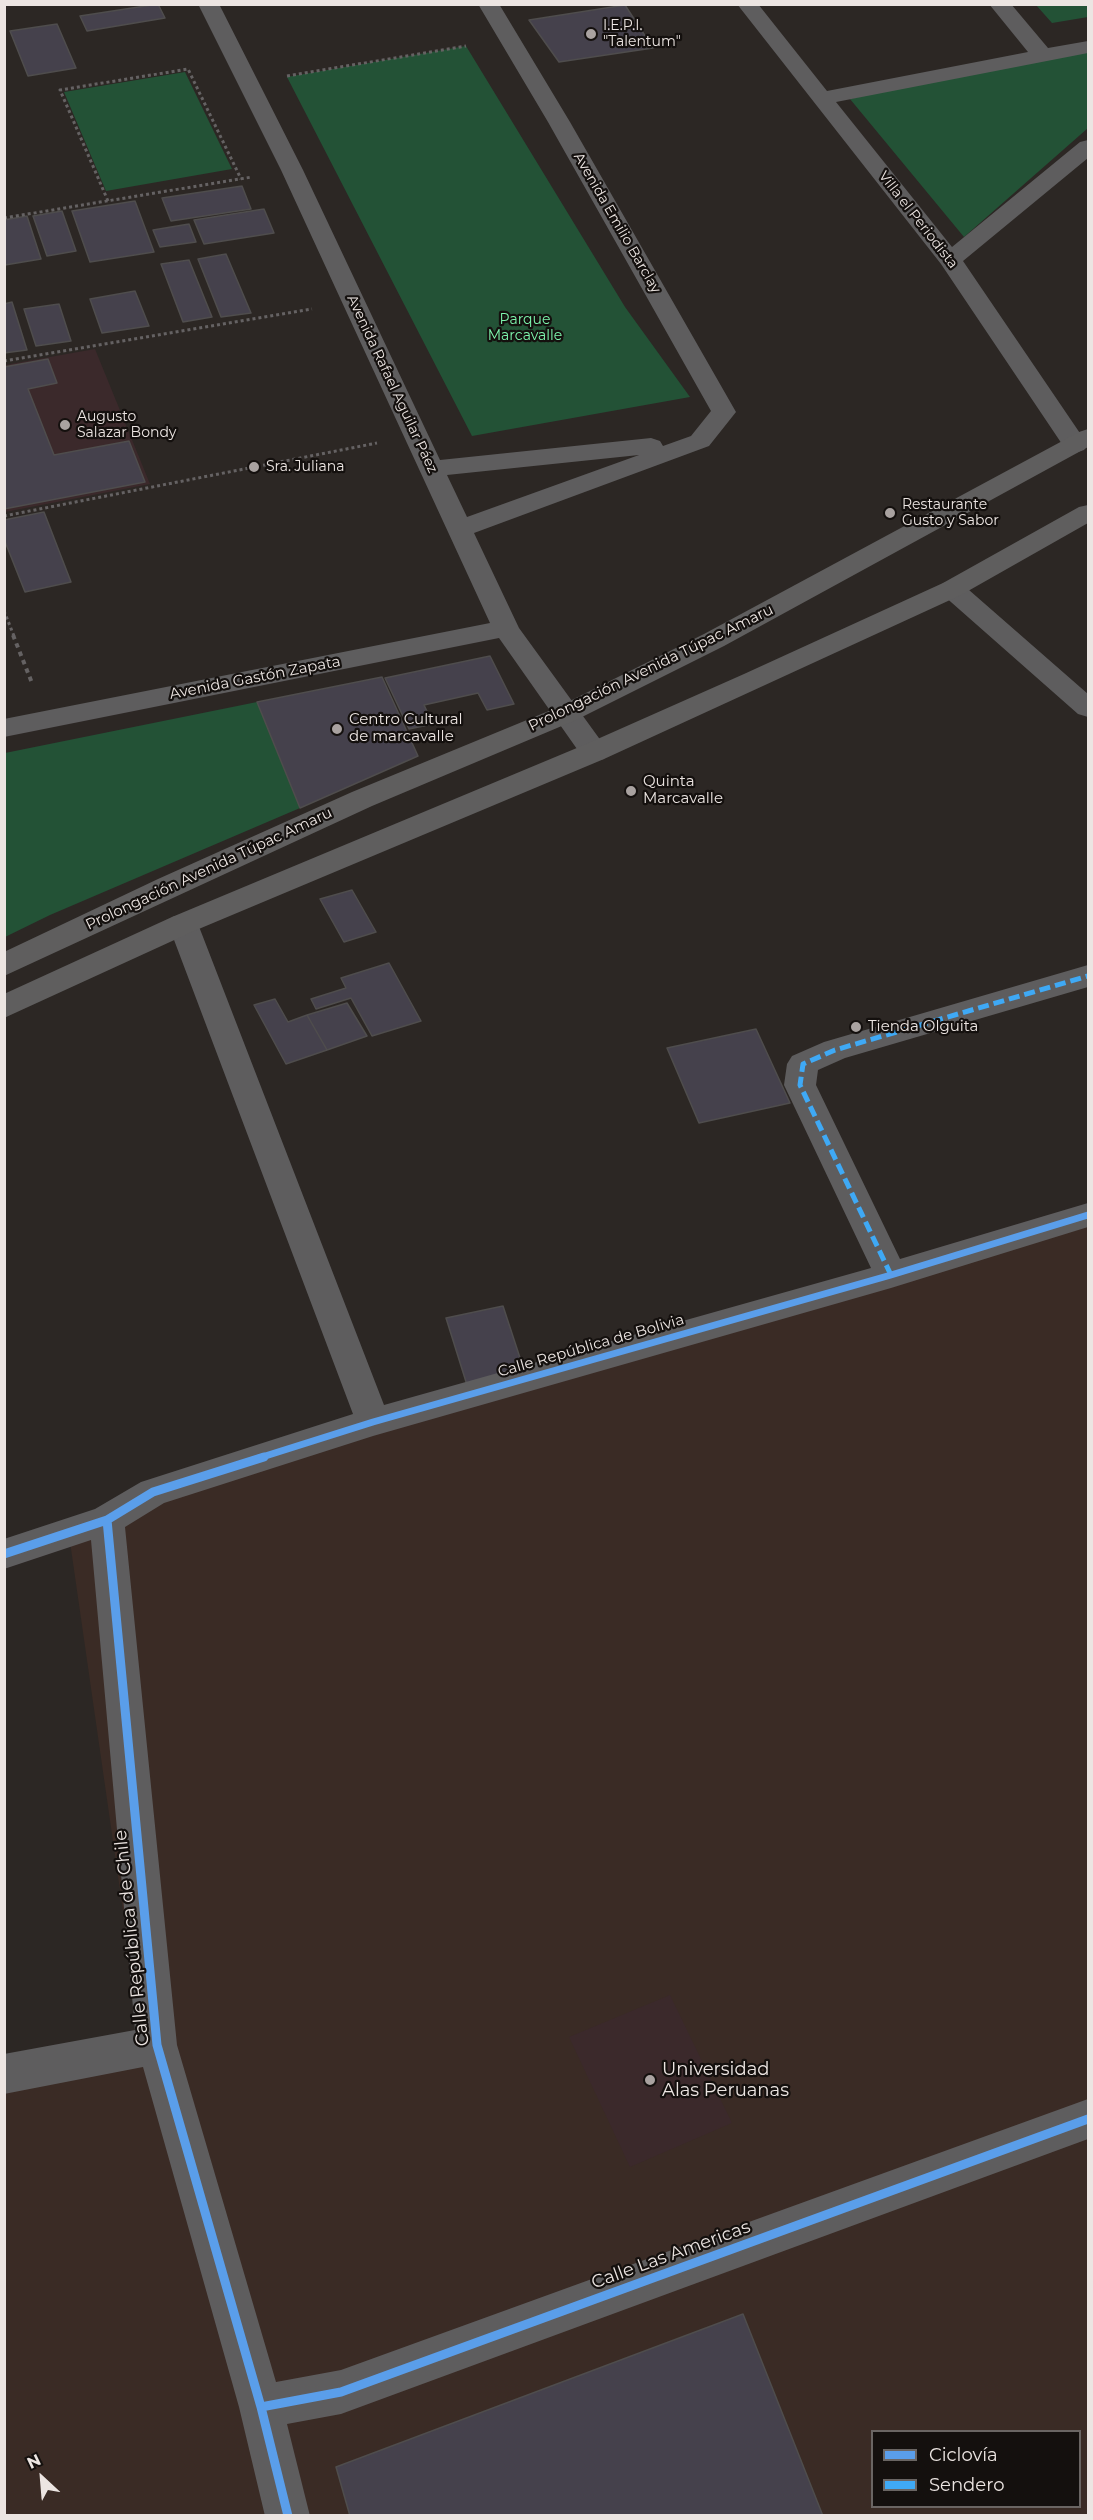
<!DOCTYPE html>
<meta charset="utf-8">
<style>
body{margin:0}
#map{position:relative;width:1093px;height:2520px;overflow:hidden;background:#2c2724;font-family:Montserrat,sans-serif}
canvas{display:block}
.frame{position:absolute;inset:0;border:6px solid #ece5e2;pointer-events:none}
.legend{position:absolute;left:871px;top:2430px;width:210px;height:78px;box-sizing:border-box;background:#14100e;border:2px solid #6a6563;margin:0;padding:8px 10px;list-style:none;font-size:18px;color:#ece5e2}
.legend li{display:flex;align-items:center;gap:12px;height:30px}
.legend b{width:30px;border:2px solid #6a6563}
.north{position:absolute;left:12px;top:2448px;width:60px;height:60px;-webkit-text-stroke:4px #14100e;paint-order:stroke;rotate:334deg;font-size:16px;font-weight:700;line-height:24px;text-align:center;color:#ece5e2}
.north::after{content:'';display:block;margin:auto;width:21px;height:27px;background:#ece5e2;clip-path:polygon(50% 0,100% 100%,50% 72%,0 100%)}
</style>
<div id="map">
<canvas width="1093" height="2520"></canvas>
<div class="frame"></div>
<ul class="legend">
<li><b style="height:8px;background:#5a9eea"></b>Ciclovía</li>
<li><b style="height:8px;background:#3fa9f5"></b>Sendero</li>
</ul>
<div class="north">N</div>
</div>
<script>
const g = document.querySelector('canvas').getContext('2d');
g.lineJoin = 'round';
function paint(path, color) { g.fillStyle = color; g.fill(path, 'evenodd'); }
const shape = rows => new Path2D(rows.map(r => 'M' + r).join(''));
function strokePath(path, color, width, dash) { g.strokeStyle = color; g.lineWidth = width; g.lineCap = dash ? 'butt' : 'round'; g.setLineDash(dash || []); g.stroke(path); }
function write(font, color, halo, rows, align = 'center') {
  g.font = font + ' Montserrat,sans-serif'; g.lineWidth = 4.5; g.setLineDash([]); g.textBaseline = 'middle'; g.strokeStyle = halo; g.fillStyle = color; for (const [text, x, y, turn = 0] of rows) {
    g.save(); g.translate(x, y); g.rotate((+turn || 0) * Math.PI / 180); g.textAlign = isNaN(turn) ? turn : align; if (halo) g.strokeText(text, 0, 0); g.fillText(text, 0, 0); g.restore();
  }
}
paint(shape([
 [1088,1224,1088,2515,5,2516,5,2089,145,2064,67,1521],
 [872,2432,1080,2432,1080,2506,872,2506]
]), '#3a2b25');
paint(shape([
 [95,349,150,484,5,512,5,365],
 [670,1995,732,2123,630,2167,569,2037]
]), '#3b292b');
paint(shape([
 [1036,5,1088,5,1088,17,1052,23],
 [466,46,625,307,690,397,472,436,287,77],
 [1088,49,1088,128,964,237,850,99,1030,56],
 [185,72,232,169,106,191,64,92],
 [257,702,300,808,50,915,5,937,5,753]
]), '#235236');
const building = shape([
 [158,4,165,18,87,31,80,16,158,4],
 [625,5,653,48,559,62,529,20,625,5],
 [57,24,76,68,28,76,10,31,57,24],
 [242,186,251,209,171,221,162,198,242,186],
 [135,201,154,252,90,262,72,211,135,201],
 [264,209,274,233,204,244,194,220,264,209],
 [62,211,76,251,47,256,33,216,62,211],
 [27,216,41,259,5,265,4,220,27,216],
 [189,224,196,242,160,247,153,230,189,224],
 [226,254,251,313,221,317,198,259,226,254],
 [189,260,212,317,183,322,161,264,189,260],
 [135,291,149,326,102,333,90,299,135,291],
 [12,302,27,350,4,353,4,304,12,302],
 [59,304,71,341,36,346,24,309,59,304],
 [48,359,57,383,28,389,54,455,129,441,145,482,4,509,4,367,48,359],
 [44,512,71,582,25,592,4,539,4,520,44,512],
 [490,656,514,704,487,710,478,693,424,705,433,724,409,729,385,678,490,656],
 [382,677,418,756,300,808,257,702,382,677],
 [352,890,376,932,344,942,320,899,352,890],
 [389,963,421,1021,372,1036,351,998,316,1009,311,999,346,988,341,978,389,963],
 [275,999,288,1022,307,1015,327,1050,286,1064,254,1005,275,999],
 [347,1003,367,1036,327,1050,307,1015,347,1003],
 [756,1029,790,1103,699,1123,667,1048,756,1029],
 [503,1306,525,1373,467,1385,446,1318,503,1306],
 [743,2314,823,2516,350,2516,336,2467,743,2314]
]);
paint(building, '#45414c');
strokePath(building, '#4f4d4d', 1.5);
strokePath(shape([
 [287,76,466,46],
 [108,201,60,90,188,69,241,179],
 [4,218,252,177],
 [4,361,312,309],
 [4,516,377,443],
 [4,611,14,636]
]), '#656263', 3, [3, 3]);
strokePath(shape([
 [13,635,32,683]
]), '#656263', 4, [4.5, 4.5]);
paint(shape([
 [198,4,219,4,303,170,440,460,651,438,660,441,663,446,691,436,711,411,548,122,478,4,499,4,570,122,736,412,709,446,474,533,519,628,604,745,608,752,604,759,594,761,584,759,499,638,4,737,4,719,490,623,281,170,198,4],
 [639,455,467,517,447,475,639,455],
 [737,4,758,4,827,91,1028,52,989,4,1011,4,1048,48,1088,41,1088,53,836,102,952,247,1080,142,1088,140,1088,158,963,261,1088,445,1084,450,1075,453,1066,450,941,264,737,4],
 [952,581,961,583,1088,694,1088,717,1078,714,943,595,939,589,943,583,952,581],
 [183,914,194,917,198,924,384,1405,871,1268,784,1085,787,1064,792,1056,824,1042,1088,965,1088,987,845,1058,818,1070,816,1085,900,1259,1088,1203,1088,1227,891,1288,373,1436,164,1503,125,1527,177,2045,276,2382,341,2370,1088,2099,1088,2139,341,2414,287,2424,310,2516,265,2516,239,2407,143,2067,4,2094,4,2054,135,2030,91,1540,4,1569,4,1539,95,1509,141,1482,353,1414,168,924,172,917,183,914]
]), '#5e5d5e');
paint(shape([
 [1088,429,1088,447,724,646,576,720,372,806,4,976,4,952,158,879,352,792,556,708,704,634,1079,432,1088,429],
 [1088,505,1088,523,961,595,604,759,194,931,4,1018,4,994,172,917,584,745,744,674,943,583,1079,507,1088,505]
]), '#5f5e5e');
strokePath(shape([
 [891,1275,800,1085,803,1064,835,1050,1088,976]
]), '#3fa9f5', 5, [11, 5]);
strokePath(shape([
 [259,1458,373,1422,891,1275,1088,1215]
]), '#5a9eea', 7);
strokePath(shape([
 [107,1520,157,2045,261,2407,288,2516],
 [4,1554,107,1520,153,1492,264,1457],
 [261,2407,341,2392,1088,2119]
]), '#5a9eea', 9);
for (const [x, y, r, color] of [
 [591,34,6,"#a9a2a0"],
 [65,425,6,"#a9a2a0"],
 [254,467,6,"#a9a2a0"],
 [890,513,6,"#a9a2a0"],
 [337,729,6,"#a9a2a0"],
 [631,791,6,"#a9a2a0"],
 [856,1027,6,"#a9a2a0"],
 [650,2080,6,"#a9a2a0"]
]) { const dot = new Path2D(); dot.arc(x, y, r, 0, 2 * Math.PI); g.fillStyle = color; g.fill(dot); strokePath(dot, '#14100e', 2); }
write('14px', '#ece5e2', '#14100e', [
 ["I.E.P.I.",603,26],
 ["\"Talentum\"",603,42],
 ["Augusto",77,417],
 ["Salazar Bondy",77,433],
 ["Sra. Juliana",266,467],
 ["Restaurante",902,505],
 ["Gusto y Sabor",902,521]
], 'left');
write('14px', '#ece5e2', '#14100e', [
 ["Villa el Periodista",918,220,52],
 ["Avenida Emilio Barclay",617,223,60],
 ["Avenida Rafael Aguilar Páez",392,384,65]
]);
write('14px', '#7ef7ae', '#14100e', [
 ["Parque",525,320],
 ["Marcavalle",525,336]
]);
write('15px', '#ece5e2', '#14100e', [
 ["Prolongación Avenida Túpac Amaru",651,668,-26],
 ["Avenida Gastón Zapata",255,678,-11],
 ["Prolongación Avenida Túpac Amaru",209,869,-25],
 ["Calle República de Bolivia",591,1346,-16]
]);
write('15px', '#ece5e2', '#14100e', [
 ["Centro Cultural",349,720],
 ["de marcavalle",349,737],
 ["Quinta",643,782],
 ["Marcavalle",643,799],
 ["Tienda Olguita",868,1027]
], 'left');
write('18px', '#ece5e2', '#14100e', [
 ["Calle República de Chile",132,1938,-96],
 ["Calle Las Americas",671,2255,-20]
]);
write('18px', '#ece5e2', '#14100e', [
 ["Universidad",662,2070],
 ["Alas Peruanas",662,2091]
], 'left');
</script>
